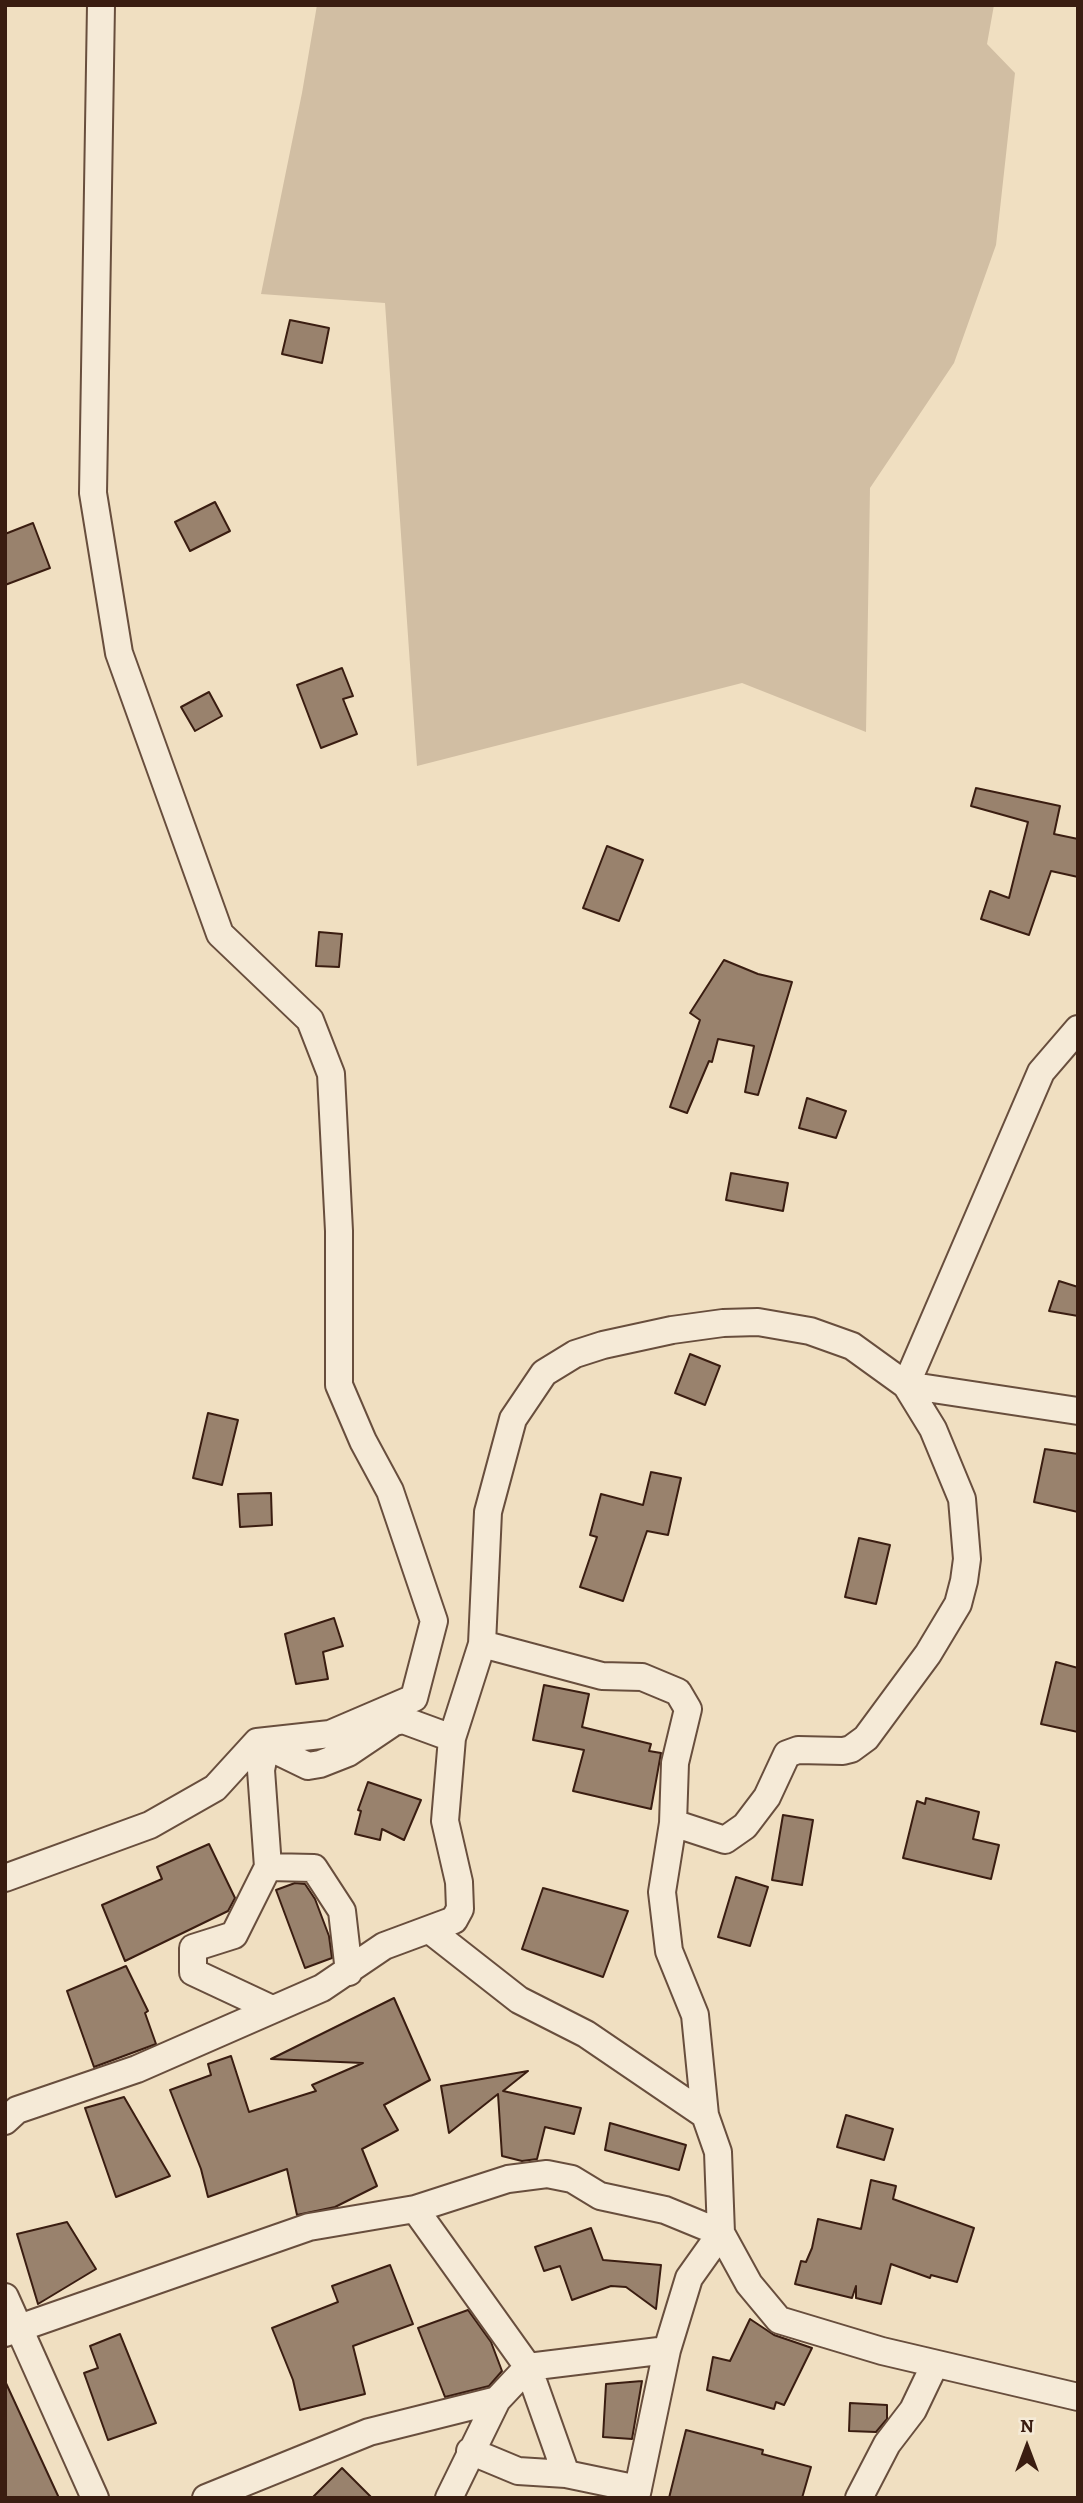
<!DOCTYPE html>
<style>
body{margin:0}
#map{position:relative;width:1083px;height:2503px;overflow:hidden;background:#f0dfc1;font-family:Alegreya,serif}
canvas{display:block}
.frame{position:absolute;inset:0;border:7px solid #3a1d11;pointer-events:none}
.north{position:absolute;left:992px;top:2412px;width:70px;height:70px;-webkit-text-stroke:5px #f5ead7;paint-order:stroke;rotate:0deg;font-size:19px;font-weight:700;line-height:28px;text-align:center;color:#3a1d11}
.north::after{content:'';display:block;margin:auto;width:24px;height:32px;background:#3a1d11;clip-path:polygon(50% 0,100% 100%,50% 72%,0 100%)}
</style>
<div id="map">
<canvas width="1083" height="2503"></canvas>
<div class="frame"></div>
<div class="north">N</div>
</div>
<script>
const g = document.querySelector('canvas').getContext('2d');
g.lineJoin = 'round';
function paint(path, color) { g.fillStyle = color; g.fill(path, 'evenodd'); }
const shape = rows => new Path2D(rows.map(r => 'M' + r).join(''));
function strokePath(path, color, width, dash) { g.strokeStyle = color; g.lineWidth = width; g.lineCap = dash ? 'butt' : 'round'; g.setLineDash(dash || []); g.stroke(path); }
paint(shape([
 [317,5,994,5,987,44,1015,73,996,245,954,363,870,488,866,732,742,683,417,766,385,303,261,294,302,93]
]), '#d1bea3');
const building = shape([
 [290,320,329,328,322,363,282,354,290,320],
 [215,502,230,531,190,551,175,522,215,502],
 [33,523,50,568,5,585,5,534,33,523],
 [342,668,353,696,343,699,357,734,321,748,297,685,342,668],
 [209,692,222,716,195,731,181,707,209,692],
 [976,788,1060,806,1054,834,1078,839,1078,877,1051,871,1029,935,981,919,990,891,1009,898,1028,822,971,806,976,788],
 [607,846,643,860,619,921,583,908,607,846],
 [319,932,342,934,339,967,316,966,319,932],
 [724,960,758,974,792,982,758,1095,745,1092,754,1046,718,1039,712,1062,709,1061,687,1113,670,1107,700,1020,690,1013,724,960],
 [807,1098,846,1111,836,1138,799,1128,807,1098],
 [731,1173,788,1183,783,1211,726,1200,731,1173],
 [1059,1281,1078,1287,1078,1316,1049,1311,1059,1281],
 [690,1354,720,1366,705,1405,675,1393,690,1354],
 [208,1413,238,1420,222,1485,193,1478,208,1413],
 [1045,1449,1078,1454,1078,1512,1034,1502,1045,1449],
 [651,1472,681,1478,668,1535,647,1531,623,1601,580,1587,597,1537,590,1535,601,1494,643,1505,651,1472],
 [271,1493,272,1525,240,1527,238,1494,271,1493],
 [859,1538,890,1545,876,1604,845,1597,859,1538],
 [334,1618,343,1646,323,1652,328,1679,296,1684,285,1634,334,1618],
 [1056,1662,1078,1668,1078,1732,1041,1724,1056,1662],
 [544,1685,589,1694,582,1727,651,1744,649,1751,661,1753,651,1809,573,1791,584,1750,533,1740,544,1685],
 [368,1782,421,1800,404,1840,382,1829,380,1840,355,1834,361,1811,358,1810,368,1782],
 [926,1798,979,1812,973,1839,999,1845,991,1879,903,1858,917,1801,925,1804,926,1798],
 [783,1815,813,1820,802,1885,772,1880,783,1815],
 [209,1844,235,1898,228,1911,125,1961,102,1905,162,1879,157,1867,209,1844],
 [736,1877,768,1887,750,1946,718,1937,736,1877],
 [295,1883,305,1884,315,1899,329,1936,332,1958,305,1968,276,1890,295,1883],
 [543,1888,628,1911,603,1977,522,1949,543,1888],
 [126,1966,148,2011,145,2013,156,2044,94,2067,67,1991,126,1966],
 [394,1998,430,2080,384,2105,398,2130,362,2149,377,2186,335,2207,297,2215,287,2169,208,2197,201,2169,170,2090,211,2075,208,2064,231,2056,249,2112,316,2091,312,2085,363,2063,271,2059,394,1998],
 [528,2071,503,2091,581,2108,574,2134,545,2127,537,2159,522,2161,502,2156,498,2094,449,2133,441,2086,528,2071],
 [124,2097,170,2176,116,2197,85,2108,124,2097],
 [846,2115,893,2129,884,2160,837,2147,846,2115],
 [610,2123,686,2145,679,2170,605,2150,610,2123],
 [871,2180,896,2186,893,2199,974,2228,957,2282,931,2275,930,2278,891,2264,881,2304,856,2298,856,2286,852,2298,795,2284,801,2261,806,2262,812,2248,818,2219,861,2229,871,2180],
 [67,2222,96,2269,38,2304,17,2234,67,2222],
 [591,2228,603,2260,661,2265,656,2309,626,2287,611,2286,572,2300,560,2266,544,2271,535,2247,591,2228],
 [390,2265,413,2324,353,2346,365,2394,300,2410,293,2380,272,2328,338,2302,332,2286,390,2265],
 [468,2310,491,2342,502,2371,489,2386,445,2397,418,2328,468,2310],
 [750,2319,774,2335,812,2348,784,2405,776,2402,774,2409,707,2390,713,2357,730,2361,750,2319],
 [120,2334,156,2423,108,2440,84,2373,98,2368,90,2346,120,2334],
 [5,2381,59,2498,5,2498,5,2381],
 [642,2381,632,2439,603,2437,606,2384,642,2381],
 [850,2403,887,2405,887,2419,876,2432,849,2431,850,2403],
 [686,2430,763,2450,762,2454,811,2467,802,2498,669,2498,686,2430],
 [342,2468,372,2498,312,2498,342,2468]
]);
paint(building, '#99826d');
strokePath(building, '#3a1d11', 2);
const street = shape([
 [1078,1029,1041,1072,906,1385,1078,1411],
 [268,1867,234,1935,193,1948,193,1972,272,2009],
 [5,1878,150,1825,215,1788,257,1742,330,1734,414,1698,434,1621,390,1491,363,1441,339,1385,339,1231,331,1074,310,1020,220,934,119,653,93,493,101,5],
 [431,1931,519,2000,586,2034,705,2115],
 [349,1972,342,1911,314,1868,268,1867,261,1770,264,1755,275,1750,308,1766,320,1764,348,1753,394,1722,403,1720,452,1738],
 [5,2121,17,2110,137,2069,322,1988,384,1946,454,1920,460,1909,459,1882,445,1821,452,1738,482,1644,488,1512,513,1419,544,1373,575,1354,603,1345,672,1330,723,1323,758,1322,810,1331,852,1346,906,1385,933,1429,962,1499,967,1559,964,1581,958,1604,928,1654,866,1738,851,1749,843,1751,798,1750,787,1754,767,1797,745,1826,725,1840,673,1823],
 [415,2209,528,2367,566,2474,638,2489],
 [5,2297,95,2498],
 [5,2333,309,2227,415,2209,508,2179,547,2174,572,2179,600,2196,665,2210,721,2233,749,2284,779,2320,882,2351,1078,2397],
 [470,2451,518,2471,566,2474],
 [206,2498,369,2432,497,2400,528,2367,667,2350,689,2278,721,2233,718,2152,705,2115,695,2015,669,1951,662,1892,673,1823,675,1763,688,1709,678,1692,642,1677,602,1676,482,1644],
 [449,2498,497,2400],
 [636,2498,667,2350],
 [859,2498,887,2444,913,2410,935,2364]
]);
strokePath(street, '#684e3d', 30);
strokePath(street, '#f5ead7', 26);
</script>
